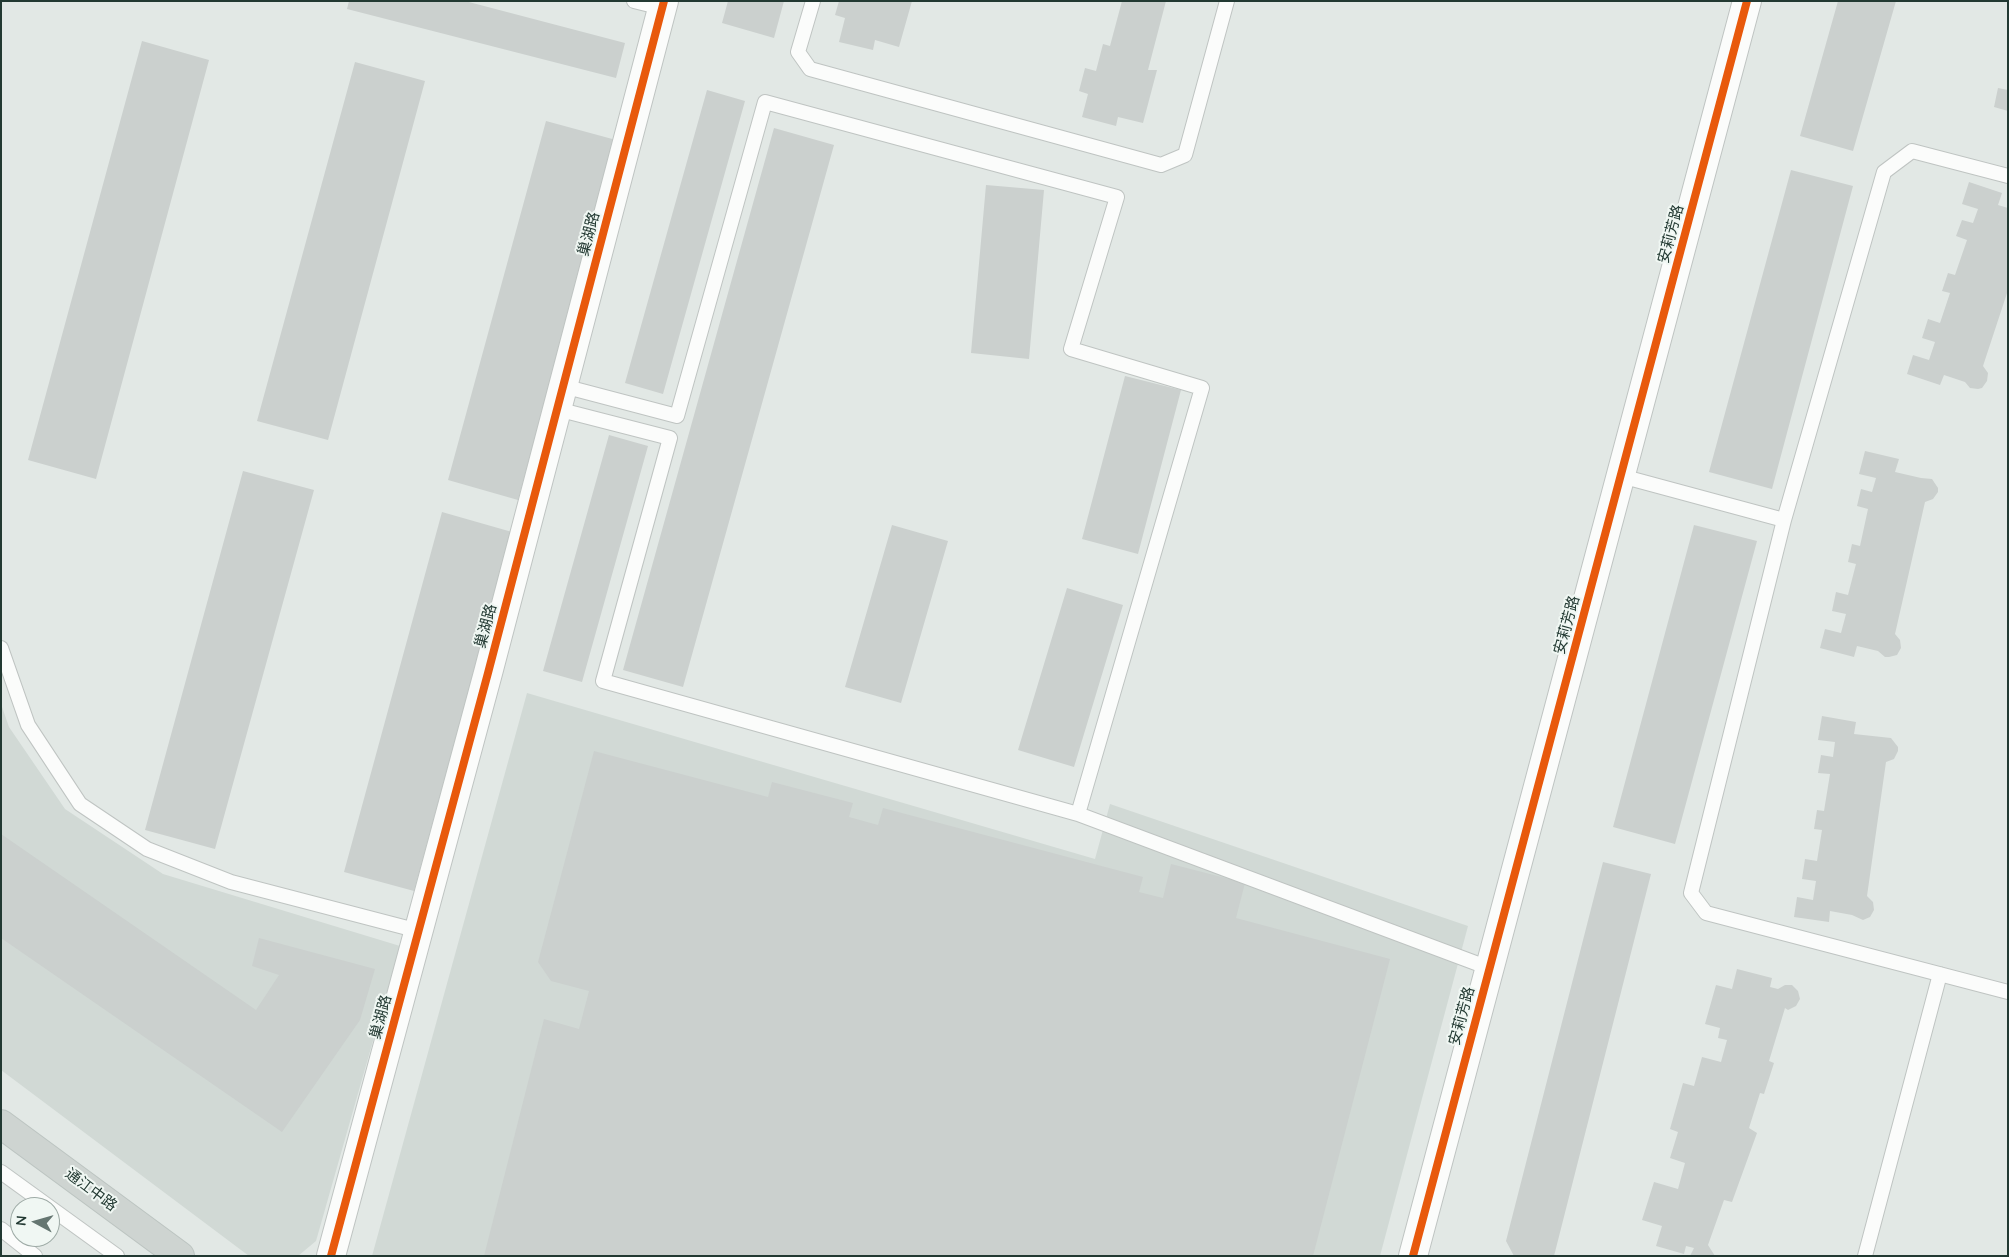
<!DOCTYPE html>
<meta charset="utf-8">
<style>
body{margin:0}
#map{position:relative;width:2009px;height:1257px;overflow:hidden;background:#e2e8e5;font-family:Quicksand,sans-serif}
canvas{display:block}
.frame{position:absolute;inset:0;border:2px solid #223932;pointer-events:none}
.north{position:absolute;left:10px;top:1197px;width:50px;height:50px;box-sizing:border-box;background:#f0f7f3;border:1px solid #9eaba6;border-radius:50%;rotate:276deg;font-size:14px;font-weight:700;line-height:20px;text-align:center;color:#223932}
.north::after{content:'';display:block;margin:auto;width:18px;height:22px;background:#657671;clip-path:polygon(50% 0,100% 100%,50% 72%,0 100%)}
</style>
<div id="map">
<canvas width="2009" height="1257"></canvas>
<div class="frame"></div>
<div class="north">N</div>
</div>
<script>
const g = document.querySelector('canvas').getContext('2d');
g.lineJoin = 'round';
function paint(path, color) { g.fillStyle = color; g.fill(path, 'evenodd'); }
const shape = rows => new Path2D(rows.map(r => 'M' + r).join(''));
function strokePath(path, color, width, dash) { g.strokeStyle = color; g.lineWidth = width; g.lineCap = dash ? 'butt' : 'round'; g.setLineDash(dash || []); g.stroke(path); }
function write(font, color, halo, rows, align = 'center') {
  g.font = font + ' Quicksand,"Noto Sans SC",sans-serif'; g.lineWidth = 4; g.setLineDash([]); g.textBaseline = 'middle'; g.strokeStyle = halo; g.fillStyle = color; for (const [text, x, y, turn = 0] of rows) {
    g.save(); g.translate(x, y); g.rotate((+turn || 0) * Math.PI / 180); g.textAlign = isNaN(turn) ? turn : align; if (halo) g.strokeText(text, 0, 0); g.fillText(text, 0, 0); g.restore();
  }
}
paint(shape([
 [527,693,1095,859,1110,804,1468,926,1380,1256,372,1256],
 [1,704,9,727,65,809,163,874,400,946,316,1241,298,1256,249,1256,1,1070]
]), '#d1d9d5');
paint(shape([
 [349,1,465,1,625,43,616,78,347,9],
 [728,1,784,1,774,38,722,23],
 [839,1,912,1,899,47,875,40,873,50,839,42,845,18,835,15],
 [1122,1,1166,1,1148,70,1157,70,1143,123,1118,117,1116,126,1082,117,1088,94,1079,91,1085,68,1096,71,1103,44,1110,46],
 [1838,1,1896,1,1853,151,1800,136],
 [142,41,209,60,96,479,28,460],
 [355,62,425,81,328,440,257,421],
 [1998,88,2008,90,2008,111,1994,107],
 [707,90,745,101,663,394,625,383],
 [546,121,616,140,518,500,448,480],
 [774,128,834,145,683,687,623,670],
 [1791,170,1853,186,1772,489,1709,472],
 [1969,182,2002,193,1998,205,2008,208,2008,290,1983,366,1988,373,1987,381,1982,388,1978,389,1970,388,1965,382,1944,375,1940,385,1907,374,1913,355,1929,360,1935,342,1922,338,1928,319,1940,323,1950,293,1942,291,1948,273,1955,275,1967,240,1956,236,1962,220,1973,223,1978,209,1962,204],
 [986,185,1044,190,1029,359,971,353],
 [1125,376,1181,390,1138,554,1082,539],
 [609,435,648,446,582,682,543,671],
 [1865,451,1899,459,1895,472,1921,478,1932,479,1938,488,1938,492,1933,499,1925,502,1895,634,1900,640,1901,648,1897,655,1889,657,1885,657,1878,651,1857,646,1854,657,1820,648,1825,629,1841,633,1846,614,1832,611,1836,592,1848,595,1856,564,1848,562,1852,544,1860,546,1868,509,1857,506,1861,489,1872,492,1876,478,1859,474],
 [243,471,314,490,215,849,145,830],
 [442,512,512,532,414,891,344,872],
 [892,525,948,541,901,703,845,687],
 [1694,525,1757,541,1675,844,1613,827],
 [1067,588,1123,605,1074,767,1018,750],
 [1822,716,1856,722,1854,734,1891,738,1898,747,1898,751,1894,759,1886,762,1867,896,1873,902,1874,910,1870,917,1863,920,1852,915,1830,911,1829,922,1794,917,1797,897,1813,900,1816,881,1802,879,1805,859,1817,861,1822,830,1814,829,1817,810,1824,811,1830,774,1818,773,1821,755,1833,757,1835,742,1818,740],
 [594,751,768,797,772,782,853,803,849,817,878,825,883,808,1143,877,1139,892,1163,898,1171,864,1245,883,1236,918,1390,959,1313,1256,484,1256,544,1019,579,1029,589,991,551,981,538,962],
 [1,834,256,1010,279,975,252,966,259,938,375,969,360,1020,282,1132,1,938],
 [1603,862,1651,874,1554,1256,1514,1256,1506,1241],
 [1737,969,1772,978,1770,987,1778,989,1785,985,1792,985,1798,991,1800,999,1796,1006,1788,1010,1785,1008,1769,1061,1774,1063,1764,1094,1760,1093,1749,1128,1757,1133,1732,1202,1724,1200,1708,1245,1715,1256,1690,1256,1694,1248,1686,1246,1684,1254,1656,1246,1662,1226,1642,1220,1654,1182,1678,1189,1685,1163,1670,1158,1678,1132,1670,1129,1683,1083,1694,1086,1702,1057,1721,1062,1727,1040,1718,1038,1720,1028,1705,1024,1716,985,1732,989]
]), '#cbd0ce');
const service = shape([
 [634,1,662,8],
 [813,1,798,52,810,69,1161,165,1185,155,1227,1],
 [2008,176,1912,151,1884,172,1784,520,1691,893,1706,913,2008,992],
 [563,386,677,416,765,102,1117,197,1071,349,1202,388,1078,814],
 [557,409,670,438,603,681,1078,814,1489,968],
 [1621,476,1784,520],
 [1,648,28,725,80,804,147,849,231,882,419,931],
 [1,1172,117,1256],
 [1,1229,35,1256],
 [1865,1256,1940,974]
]);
const tertiary = shape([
 [331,1256,488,673,664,1],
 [1413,1256,1747,1]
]);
const primary = shape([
 [1,1124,180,1256]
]);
strokePath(service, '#bfc4c2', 16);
strokePath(tertiary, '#bfc4c2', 30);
strokePath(primary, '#bcc4c1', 30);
strokePath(service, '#fbfcfb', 14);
strokePath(tertiary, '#fbfcfb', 28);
strokePath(primary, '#ced4d1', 28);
strokePath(shape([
 [331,1256,488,673,664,1],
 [1413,1256,1747,1]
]), '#e8590c', 8);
write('15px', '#223932', '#f0f7f3', [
 ["巢湖路",589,234,-75],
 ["安莉芳路",1671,234,-75],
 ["安莉芳路",1567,625,-75],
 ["巢湖路",486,626,-75],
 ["安莉芳路",1462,1016,-75],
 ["巢湖路",381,1017,-75],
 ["通江中路",91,1190,37]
]);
</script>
